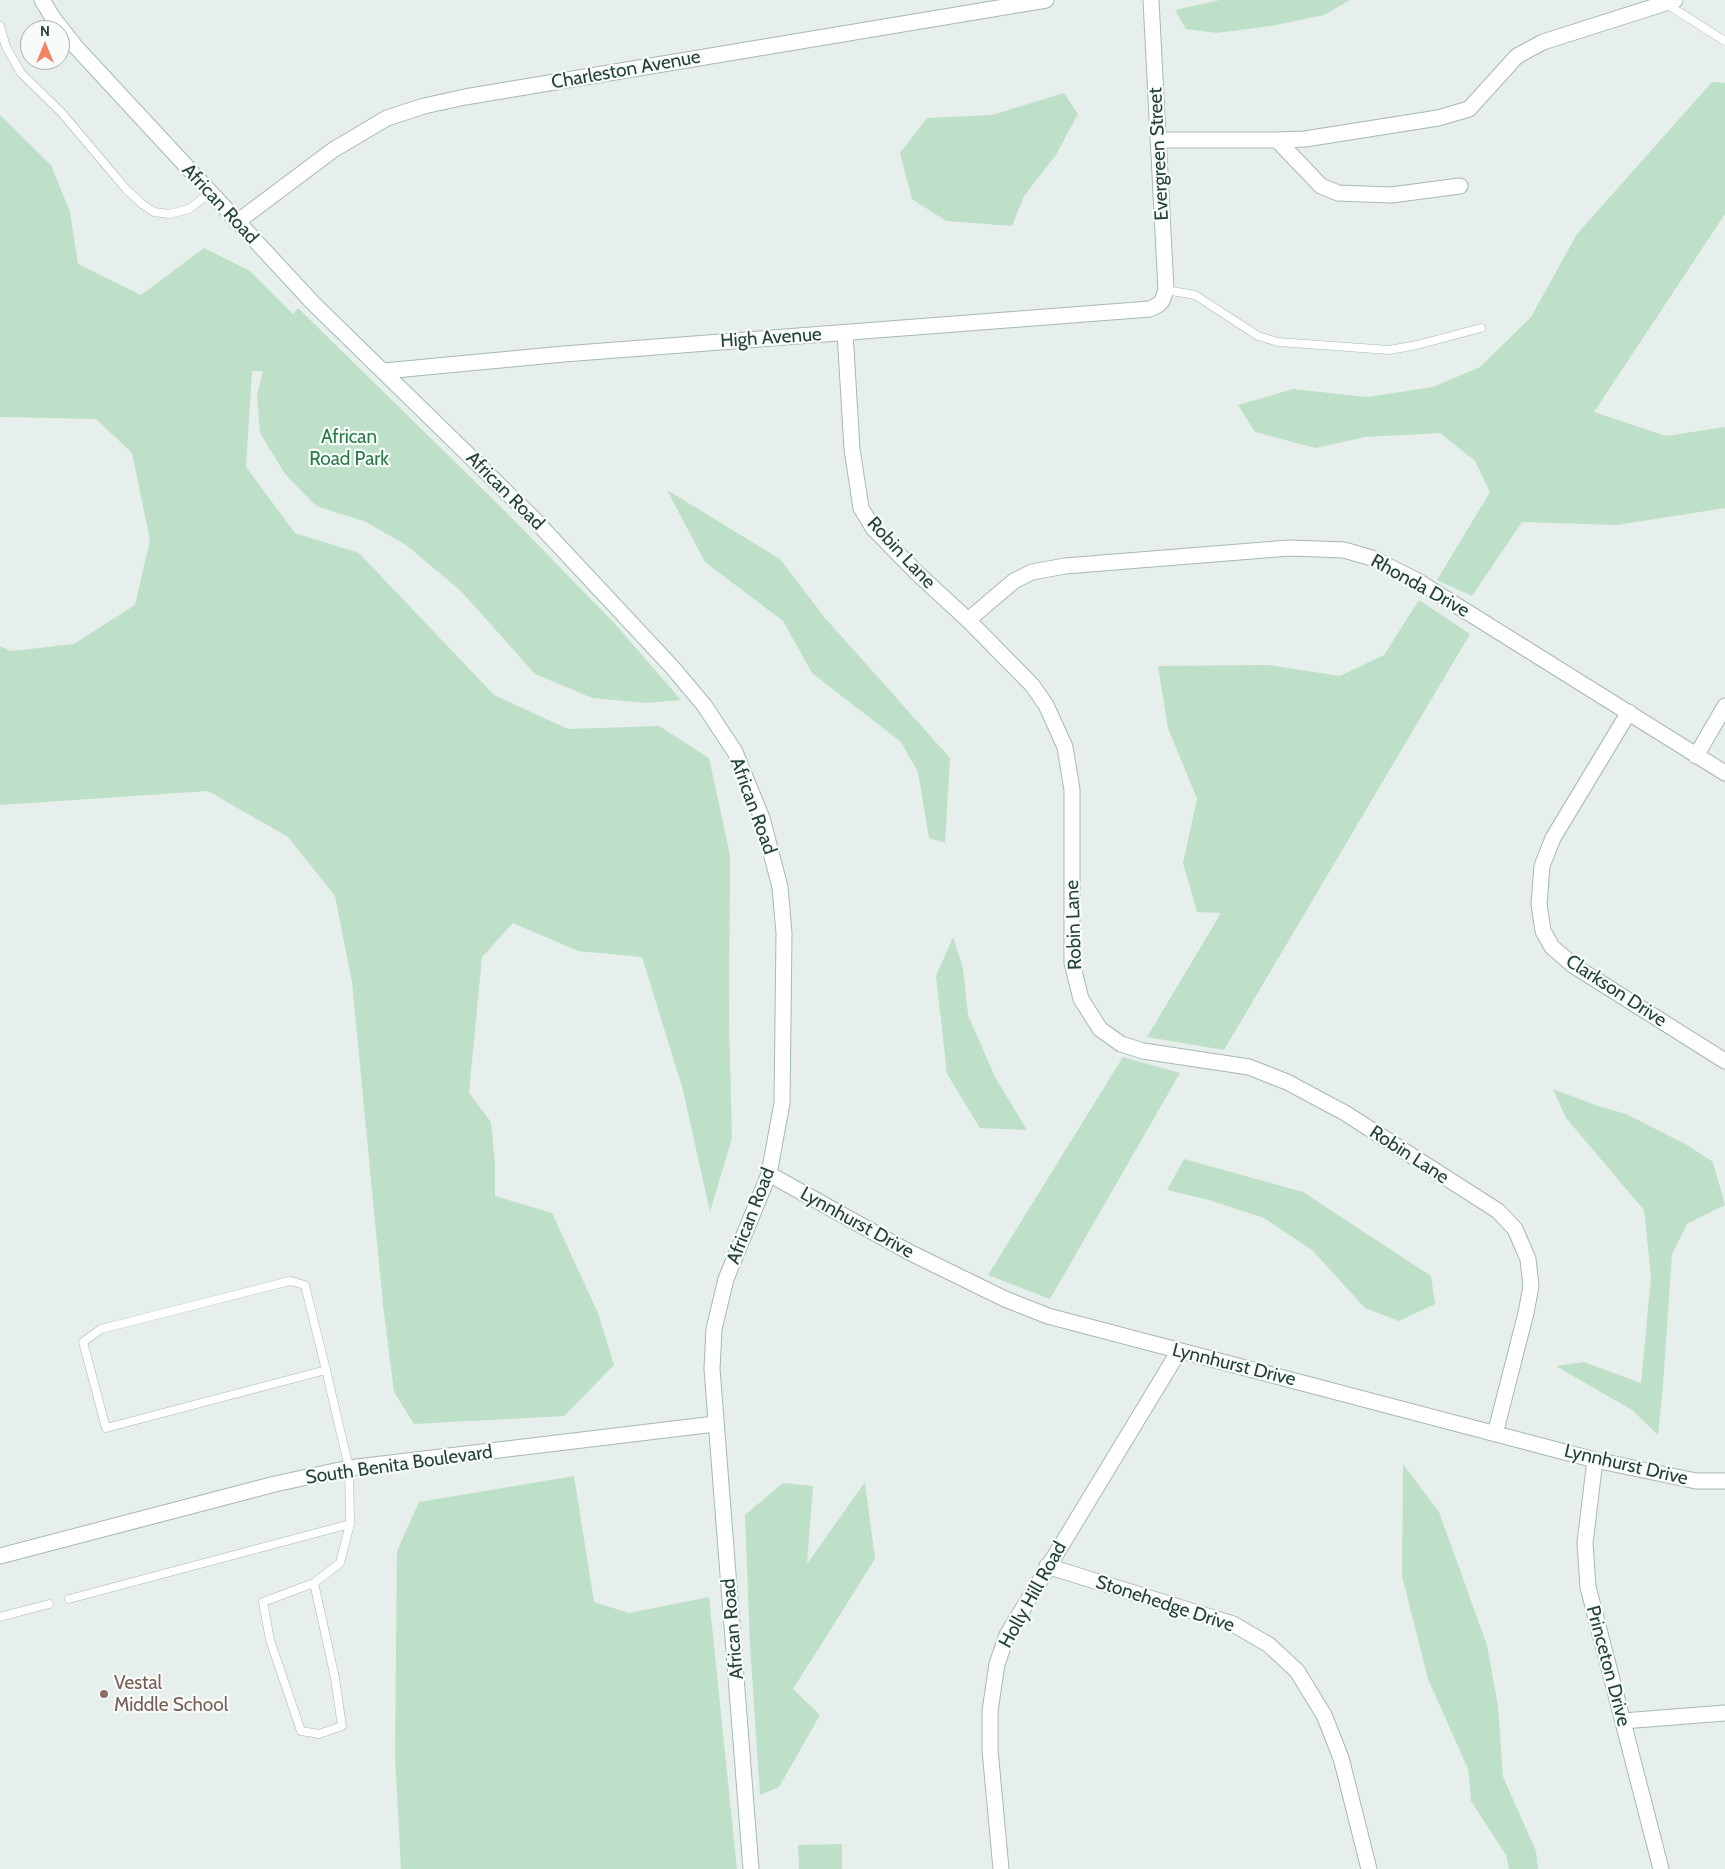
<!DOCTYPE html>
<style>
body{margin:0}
#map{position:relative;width:1725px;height:1869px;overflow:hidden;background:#e6efeb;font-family:Cabin,sans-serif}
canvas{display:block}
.north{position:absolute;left:20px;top:20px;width:50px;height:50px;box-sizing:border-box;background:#f7fbf9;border:1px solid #a3b1ad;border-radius:50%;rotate:0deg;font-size:14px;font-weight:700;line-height:20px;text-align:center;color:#24423a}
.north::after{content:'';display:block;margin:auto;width:18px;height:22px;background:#f4845f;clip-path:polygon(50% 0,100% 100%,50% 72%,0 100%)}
</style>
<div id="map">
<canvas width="1725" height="1869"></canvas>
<div class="north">N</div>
</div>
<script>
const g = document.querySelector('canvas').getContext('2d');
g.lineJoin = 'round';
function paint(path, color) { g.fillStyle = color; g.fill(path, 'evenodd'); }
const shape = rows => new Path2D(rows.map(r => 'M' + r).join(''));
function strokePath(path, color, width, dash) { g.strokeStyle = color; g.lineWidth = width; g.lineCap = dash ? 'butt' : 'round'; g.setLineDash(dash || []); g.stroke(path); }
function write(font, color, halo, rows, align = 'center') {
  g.font = font + ' Cabin,sans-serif'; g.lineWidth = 4.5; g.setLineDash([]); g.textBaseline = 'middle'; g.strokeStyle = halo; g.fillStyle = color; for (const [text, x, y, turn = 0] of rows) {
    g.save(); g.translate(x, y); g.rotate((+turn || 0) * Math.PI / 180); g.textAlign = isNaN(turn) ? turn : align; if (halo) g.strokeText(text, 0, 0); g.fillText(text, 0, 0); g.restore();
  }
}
paint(shape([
 [1220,0,1350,0,1324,15,1271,26,1217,33,1186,29,1175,10],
 [1712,82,1725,83,1725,214,1594,412,1666,436,1725,427,1725,508,1617,525,1522,522,1472,596,1437,580,1490,492,1475,461,1440,433,1365,437,1315,448,1255,432,1238,405,1293,389,1367,397,1433,387,1480,367,1531,317,1577,234],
 [1064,93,1078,114,1056,155,1024,196,1012,226,946,221,912,199,900,153,927,118,992,115],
 [0,115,51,165,70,212,78,264,141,295,204,248,250,271,293,314,298,308,508,514,615,624,681,700,646,703,592,698,535,674,461,591,406,545,366,522,316,506,285,474,260,433,257,395,263,371,252,371,246,467,295,533,359,553,494,695,568,729,659,726,709,758,730,855,729,1020,732,1138,710,1212,683,1090,642,957,578,951,513,923,482,957,469,1093,491,1122,495,1164,495,1196,552,1213,598,1313,614,1365,564,1416,414,1424,394,1392,383,1305,352,982,335,896,288,837,208,791,0,805,0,646,11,651,74,644,135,605,150,540,132,453,96,419,0,417],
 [667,490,780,559,825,618,950,758,945,843,929,838,918,772,901,742,812,673,783,621,705,562],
 [1419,600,1470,634,1224,1050,1147,1037,1221,913,1197,912,1183,863,1197,799,1168,728,1158,666,1268,665,1340,676,1384,655],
 [953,937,963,968,968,1015,995,1077,1027,1130,980,1128,947,1074,936,976],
 [1123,1057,1180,1073,1050,1299,988,1275],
 [1553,1089,1595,1105,1626,1114,1687,1145,1713,1162,1725,1205,1687,1224,1672,1254,1663,1385,1658,1435,1632,1410,1556,1366,1584,1362,1641,1383,1651,1277,1644,1210,1566,1118],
 [1184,1159,1303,1192,1431,1276,1435,1304,1399,1321,1365,1308,1312,1250,1264,1218,1209,1200,1167,1190],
 [1403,1464,1439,1512,1487,1645,1498,1706,1503,1777,1536,1851,1538,1869,1509,1869,1506,1855,1471,1801,1468,1769,1428,1679,1402,1576],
 [574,1476,594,1602,629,1613,709,1597,737,1869,401,1869,395,1756,397,1551,419,1502],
 [865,1482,875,1559,793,1689,820,1715,779,1787,760,1795,750,1645,745,1515,783,1483,813,1486,807,1564],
 [842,1844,842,1869,799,1869,798,1845]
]), '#bfe0c8');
const lane = shape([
 [1665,3,1725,41],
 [0,26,6,47,21,73,61,112,126,189,142,204,154,212,169,214,189,209,210,193],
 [1166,290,1195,295,1258,336,1278,342,1389,350,1417,345,1481,328],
 [314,1583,335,1678,342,1726,319,1734,301,1731,270,1640,263,1602,314,1583,340,1563,350,1524,349,1468,326,1370,305,1285,290,1281,101,1329,83,1342,106,1428,326,1370],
 [69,1599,350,1524],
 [0,1617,49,1604]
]);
const street = shape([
 [1158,140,1277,140,1321,186,1338,193,1391,195,1460,186],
 [1277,140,1305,139,1438,118,1469,109,1517,56,1543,42,1675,0],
 [237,222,333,150,387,118,424,106,465,97,1046,0],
 [845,333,852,449,861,508,873,528,917,573,968,620,1032,685,1046,705,1065,747,1072,790,1072,963,1081,999,1100,1029,1121,1044,1143,1051,1249,1067,1287,1082,1345,1113,1498,1211,1515,1229,1528,1259,1531,1286,1526,1313,1495,1434],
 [384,371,564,354,1150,309,1158,305,1162,301,1166,290,1151,0],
 [968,620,1014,581,1032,572,1065,566,1289,548,1344,550,1372,558,1416,580,1725,773],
 [1629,712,1553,838,1542,866,1539,904,1543,931,1552,947,1574,966,1725,1061],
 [1696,756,1725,706],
 [769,1174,909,1252,1005,1299,1048,1316,1595,1460,1696,1481,1725,1481],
 [1595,1460,1585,1543,1588,1587,1661,1869],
 [0,1556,275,1484,349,1468,715,1424],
 [1047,1566,1233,1624,1269,1645,1297,1671,1324,1715,1341,1758,1369,1869],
 [1623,1721,1725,1713],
 [1001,1869,990,1750,990,1711,997,1664,1007,1635,1179,1351]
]);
const secondary = shape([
 [42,0,53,18,75,46,313,303,533,518,672,667,704,705,735,752,762,818,780,887,784,933,782,1103,769,1174,726,1279,714,1329,712,1369,751,1869]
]);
strokePath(lane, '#a8b8b2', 9);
strokePath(street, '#a8b8b2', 17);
strokePath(secondary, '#a4bbb3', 17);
strokePath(lane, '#fff', 8);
strokePath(street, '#fff', 15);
strokePath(secondary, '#fff', 15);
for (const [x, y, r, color] of [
 [104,1694,5,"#8d6e63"]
]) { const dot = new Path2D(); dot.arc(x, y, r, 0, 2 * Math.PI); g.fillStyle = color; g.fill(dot); strokePath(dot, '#f7fbf9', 2); }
write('19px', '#24423a', '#f7fbf9', [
 ["Charleston Avenue",626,70,-10],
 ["Evergreen Street",1159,154,-93],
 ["African Road",220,204,47],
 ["High Avenue",771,338,-4],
 ["African Road",505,491,45],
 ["Robin Lane",901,553,47],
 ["Rhonda Drive",1420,586,29],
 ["African Road",753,806,70],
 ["Robin Lane",1074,925,-92],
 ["Clarkson Drive",1616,991,33],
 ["Robin Lane",1409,1155,33],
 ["African Road",751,1216,-69],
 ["Lynnhurst Drive",857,1223,29],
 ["Lynnhurst Drive",1234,1365,14],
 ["South Benita Boulevard",399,1465,-8],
 ["Lynnhurst Drive",1626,1465,13],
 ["Holly Hill Road",1033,1595,-61],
 ["Stonehedge Drive",1165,1604,18],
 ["African Road",733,1629,-95],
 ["Princeton Drive",1608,1666,75]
]);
write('19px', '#2d7a4b', '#f7fbf9', [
 ["African",349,437],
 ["Road Park",349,459]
]);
write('19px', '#785e54', '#f7fbf9', [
 ["Vestal",114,1683],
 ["Middle School",114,1705]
], 'left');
</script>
